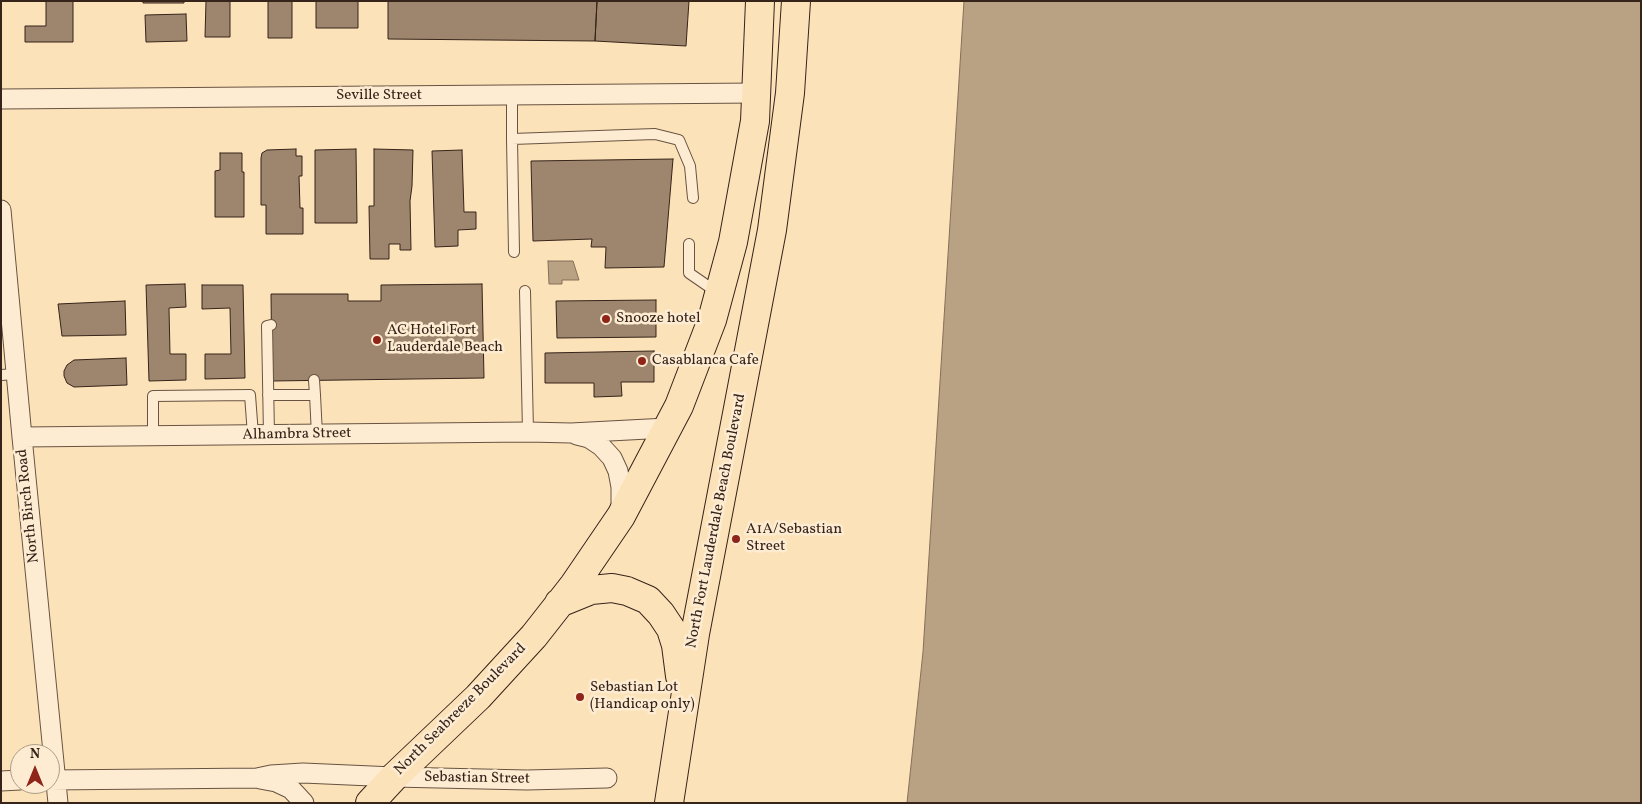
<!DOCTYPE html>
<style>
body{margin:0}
#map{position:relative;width:1642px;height:804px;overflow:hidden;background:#fce2b9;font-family:Vollkorn,serif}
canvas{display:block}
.frame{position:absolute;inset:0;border:2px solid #36231a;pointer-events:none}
.north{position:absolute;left:10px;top:744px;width:50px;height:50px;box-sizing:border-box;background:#fdecd2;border:1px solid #ad9c88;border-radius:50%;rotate:0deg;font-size:14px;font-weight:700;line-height:20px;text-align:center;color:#36231a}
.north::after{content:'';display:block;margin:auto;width:18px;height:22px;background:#8f2418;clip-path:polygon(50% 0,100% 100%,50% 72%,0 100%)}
</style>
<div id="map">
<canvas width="1642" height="804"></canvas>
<div class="frame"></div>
<div class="north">N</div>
</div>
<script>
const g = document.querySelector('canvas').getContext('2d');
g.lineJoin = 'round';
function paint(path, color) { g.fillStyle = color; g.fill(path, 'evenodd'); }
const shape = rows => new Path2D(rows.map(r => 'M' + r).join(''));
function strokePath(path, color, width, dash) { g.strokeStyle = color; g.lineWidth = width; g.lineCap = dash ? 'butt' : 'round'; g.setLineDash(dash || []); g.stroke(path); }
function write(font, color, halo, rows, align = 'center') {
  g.font = font + ' Vollkorn,serif'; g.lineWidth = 5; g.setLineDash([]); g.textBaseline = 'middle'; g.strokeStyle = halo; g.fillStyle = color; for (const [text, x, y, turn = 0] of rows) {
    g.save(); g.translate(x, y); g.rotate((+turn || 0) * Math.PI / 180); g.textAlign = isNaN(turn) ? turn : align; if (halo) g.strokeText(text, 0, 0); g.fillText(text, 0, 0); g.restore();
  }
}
const water = shape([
 [964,1,1641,1,1641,803,907,803,923,652,964,1],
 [548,261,573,261,579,280,562,280,562,284,549,284,548,261]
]);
paint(water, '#b9a183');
strokePath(water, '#856f59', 1);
const building = shape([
 [46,1,73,1,73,42,25,42,25,26,46,26,46,1],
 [143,1,184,1,184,3,143,3,143,1],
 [206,1,230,1,230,37,205,37,206,1],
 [268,1,292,1,292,38,268,38,268,1],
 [316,1,358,1,358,28,316,28,316,1],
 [388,1,597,1,595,41,388,39,388,1],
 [597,1,689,1,686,46,595,41,597,1],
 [186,14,187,41,146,42,145,15,186,14],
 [296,149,296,156,302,156,302,176,299,176,300,208,303,208,303,234,266,234,266,205,261,205,261,158,262,153,267,150,296,149],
 [356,149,357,223,315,223,315,150,356,149],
 [374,149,413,150,412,186,410,201,411,250,400,250,400,244,389,244,389,259,370,259,369,206,374,206,374,149],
 [462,150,464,212,476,212,476,229,458,230,458,246,435,247,432,151,462,150],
 [220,153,242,153,242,172,244,172,244,217,215,217,215,171,220,170,220,153],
 [673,159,664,267,605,268,606,247,591,247,592,239,533,241,531,161,673,159],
 [185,284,186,307,169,308,170,354,186,354,186,380,149,381,146,285,185,284],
 [482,284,484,378,272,381,271,294,348,294,348,301,381,301,381,285,482,284],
 [202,285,243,285,245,378,205,379,205,354,231,354,230,308,202,309,202,285],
 [656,300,656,337,557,338,556,301,656,300],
 [125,301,126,335,62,336,58,304,125,301],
 [654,351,654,382,621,382,622,396,594,397,594,383,545,383,545,353,654,351],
 [126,358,127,385,74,387,67,383,64,376,64,371,67,365,74,360,126,358]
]);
paint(building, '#9d866d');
strokePath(building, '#36231a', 1);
const lane = shape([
 [512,95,512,139,655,134,679,140,690,166,693,198],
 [512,139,514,252],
 [689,244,689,273,718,293],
 [525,291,528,432],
 [1,375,16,374],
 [314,380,315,395],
 [268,395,315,395,317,435],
 [269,435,267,326,271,325],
 [153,436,153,396,250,395,253,435]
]);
const street = shape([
 [1,99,757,93],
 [1,210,22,437,58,803],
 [577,435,589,438,601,446,612,458,618,471,621,487,621,511],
 [22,437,528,432,571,433,667,428],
 [260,779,276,782,291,789,304,803],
 [50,780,257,778,271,775,303,773,394,777,527,780,607,778],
 [1,781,20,780]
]);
const primary = shape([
 [559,603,591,590,612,588,627,591,648,600,661,614,671,629,676,645,680,676],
 [370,803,394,777,478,697,534,636,574,585,621,516,679,406,712,320,733,242,755,121,760,1],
 [669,803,695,634,772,230,790,93,796,1]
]);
strokePath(lane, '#685342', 12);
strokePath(street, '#685342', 21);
strokePath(primary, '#36231a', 30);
strokePath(lane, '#fdecd2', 10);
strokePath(street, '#fdecd2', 19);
strokePath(primary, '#fce2b9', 28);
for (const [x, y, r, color] of [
 [606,319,5,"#8f2418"],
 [377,340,5,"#8f2418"],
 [642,361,5,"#8f2418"],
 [736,539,5,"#8f2418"],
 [580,697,5,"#8f2418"]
]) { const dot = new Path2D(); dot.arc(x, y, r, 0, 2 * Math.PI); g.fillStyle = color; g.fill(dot); strokePath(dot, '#fdecd2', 2); }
write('15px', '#36231a', '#fdecd2', [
 ["Seville Street",379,96],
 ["Alhambra Street",297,435,-1],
 ["North Birch Road",29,506,-96],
 ["North Fort Lauderdale Beach Boulevard",717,521,-79],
 ["North Seabreeze Boulevard",461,710,-45],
 ["Sebastian Street",477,779,1]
]);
write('15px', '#36231a', '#fdecd2', [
 ["Snooze hotel",616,319],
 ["AC Hotel Fort",387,331],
 ["Lauderdale Beach",387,348],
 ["Casablanca Cafe",652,361],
 ["A1A/Sebastian",746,530],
 ["Street",746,547],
 ["Sebastian Lot",590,688],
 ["(Handicap only)",590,705]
], 'left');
</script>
